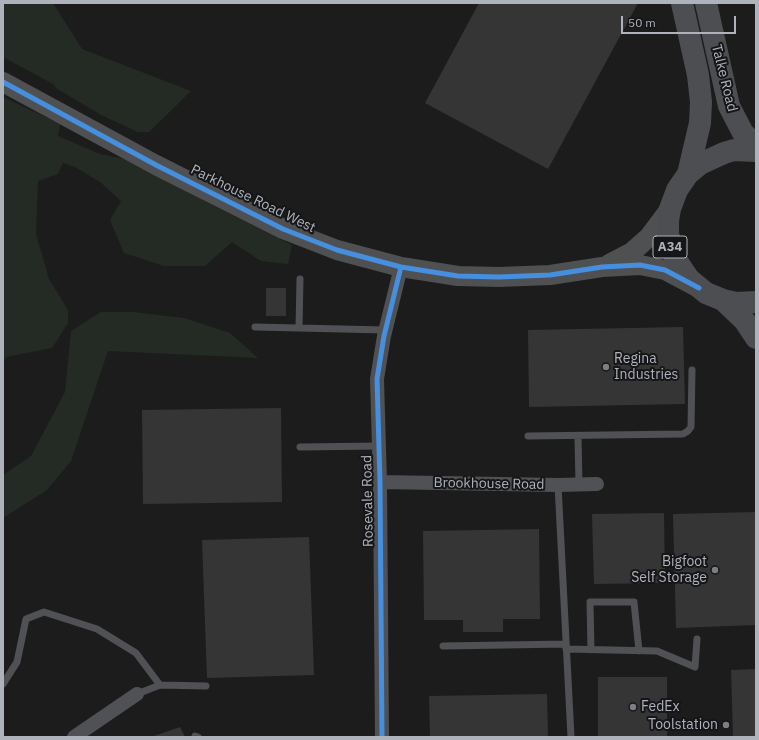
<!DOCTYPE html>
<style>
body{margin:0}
#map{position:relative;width:759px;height:740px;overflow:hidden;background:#1c1c1c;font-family:"IBM Plex Sans",sans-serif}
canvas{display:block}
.frame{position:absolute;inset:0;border:4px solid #aeb3bb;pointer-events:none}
.scale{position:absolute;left:621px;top:16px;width:115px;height:18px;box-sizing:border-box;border:2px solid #aeb3bb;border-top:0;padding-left:5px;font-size:12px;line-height:14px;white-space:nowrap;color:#aeb3bb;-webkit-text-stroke:3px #161618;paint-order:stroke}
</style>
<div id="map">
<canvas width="759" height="740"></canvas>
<div class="frame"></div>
<div class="scale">50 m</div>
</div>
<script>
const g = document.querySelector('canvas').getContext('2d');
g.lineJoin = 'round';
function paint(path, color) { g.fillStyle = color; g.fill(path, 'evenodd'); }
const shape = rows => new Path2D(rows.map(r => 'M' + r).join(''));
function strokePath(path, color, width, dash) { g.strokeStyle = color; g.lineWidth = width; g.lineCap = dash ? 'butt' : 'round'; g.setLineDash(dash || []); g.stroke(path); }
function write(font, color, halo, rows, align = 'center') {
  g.font = font + ' "IBM Plex Sans",sans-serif'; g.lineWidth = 4; g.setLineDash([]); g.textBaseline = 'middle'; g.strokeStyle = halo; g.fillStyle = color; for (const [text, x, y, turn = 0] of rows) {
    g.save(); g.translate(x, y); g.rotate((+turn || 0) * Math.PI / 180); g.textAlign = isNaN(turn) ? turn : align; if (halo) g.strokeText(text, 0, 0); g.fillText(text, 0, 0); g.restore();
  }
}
paint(shape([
 [3,3,53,3,82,49,191,91,149,132,138,132,101,115,56,88,53,84,3,57],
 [3,97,60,124,58,136,100,154,130,160,212,205,292,245,288,264,261,261,232,242,205,266,164,266,124,253,110,220,121,201,100,182,75,167,63,163,58,174,38,181,36,234,49,279,68,310,68,323,52,348,6,357,3,361],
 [101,312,133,312,184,318,230,333,258,358,108,351,71,461,47,490,3,518,3,475,31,456,65,392,71,331]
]), '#242b24');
paint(shape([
 [479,3,638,3,548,169,425,103],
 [266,288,286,288,286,316,266,316],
 [683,327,685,404,529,407,528,330],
 [281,408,282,502,143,504,142,410],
 [756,512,756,625,676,628,673,514],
 [664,513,665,583,594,584,592,514],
 [539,529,540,619,503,619,503,632,463,632,463,620,424,620,423,531],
 [309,537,314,675,207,678,202,540],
 [756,669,756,737,733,737,731,670],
 [598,677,667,677,667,737,598,737],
 [547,694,548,737,430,737,429,696],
 [180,727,185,737,151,737]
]), '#353536');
strokePath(shape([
 [255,327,385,330],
 [299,328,300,279],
 [528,436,683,434,688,431,691,427,692,370],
 [578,437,579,485],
 [300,447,379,446],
 [558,485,571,737],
 [443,646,566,644],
 [566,649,657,651,695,667,697,639],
 [591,650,590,602,634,602,639,651],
 [3,684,17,662,26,619,44,612,97,629,136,653,160,685],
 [137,694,160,685,206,686],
 [195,736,198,737]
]), '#505154', 7);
strokePath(shape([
 [380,482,558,485,597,484],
 [74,737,137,694],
 [382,737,380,482,377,379,384,336,401,267]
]), '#505154', 14);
strokePath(shape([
 [3,82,156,165,283,229,337,250,401,267,458,276,499,277,550,275,602,267,640,265,665,270,697,287],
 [609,264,632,252,649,237,670,209]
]), '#4f5052', 20);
strokePath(shape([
 [682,3,698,75,701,102,700,123,688,174],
 [706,3,729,106,743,133,756,145],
 [756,151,734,150,724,153,700,164,688,174,677,190,670,209,668,221,668,234,675,258,689,279,706,293,723,300,736,303,756,302],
 [723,300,744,320,756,338]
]), '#4d4e51', 22);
strokePath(shape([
 [3,82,156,165,283,229,337,250,401,267,458,276,499,277,550,275,602,267,640,265,665,270,699,288],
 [382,737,380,482,377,379,384,336,401,267]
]), '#468fdf', 5);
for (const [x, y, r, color] of [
 [606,367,4,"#7b7e83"],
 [715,570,4,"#7b7e83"],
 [633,707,4,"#7b7e83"],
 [726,725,4,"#7b7e83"]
]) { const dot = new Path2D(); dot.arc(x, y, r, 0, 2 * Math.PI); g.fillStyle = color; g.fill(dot); strokePath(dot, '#161618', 1.5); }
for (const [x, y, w] of [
 [670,247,34]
]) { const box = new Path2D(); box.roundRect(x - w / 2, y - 11, w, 22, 3); g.fillStyle = '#161618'; g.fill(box); strokePath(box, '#aeb3bb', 1); }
write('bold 13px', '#aeb3bb', null, [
 ["A34",670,247]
]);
write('14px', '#aeb3bb', '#161618', [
 ["Talke Road",724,78,76],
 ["Parkhouse Road West",253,199,26],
 ["Brookhouse Road",489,484,1],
 ["Rosevale Road",368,501,-91]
]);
write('14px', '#aeb3bb', '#161618', [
 ["Regina",614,359],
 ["Industries",614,375],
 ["Bigfoot",707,562,"right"],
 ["Self Storage",707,578,"right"],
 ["FedEx",641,707],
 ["Toolstation",718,725,"right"]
], 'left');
</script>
